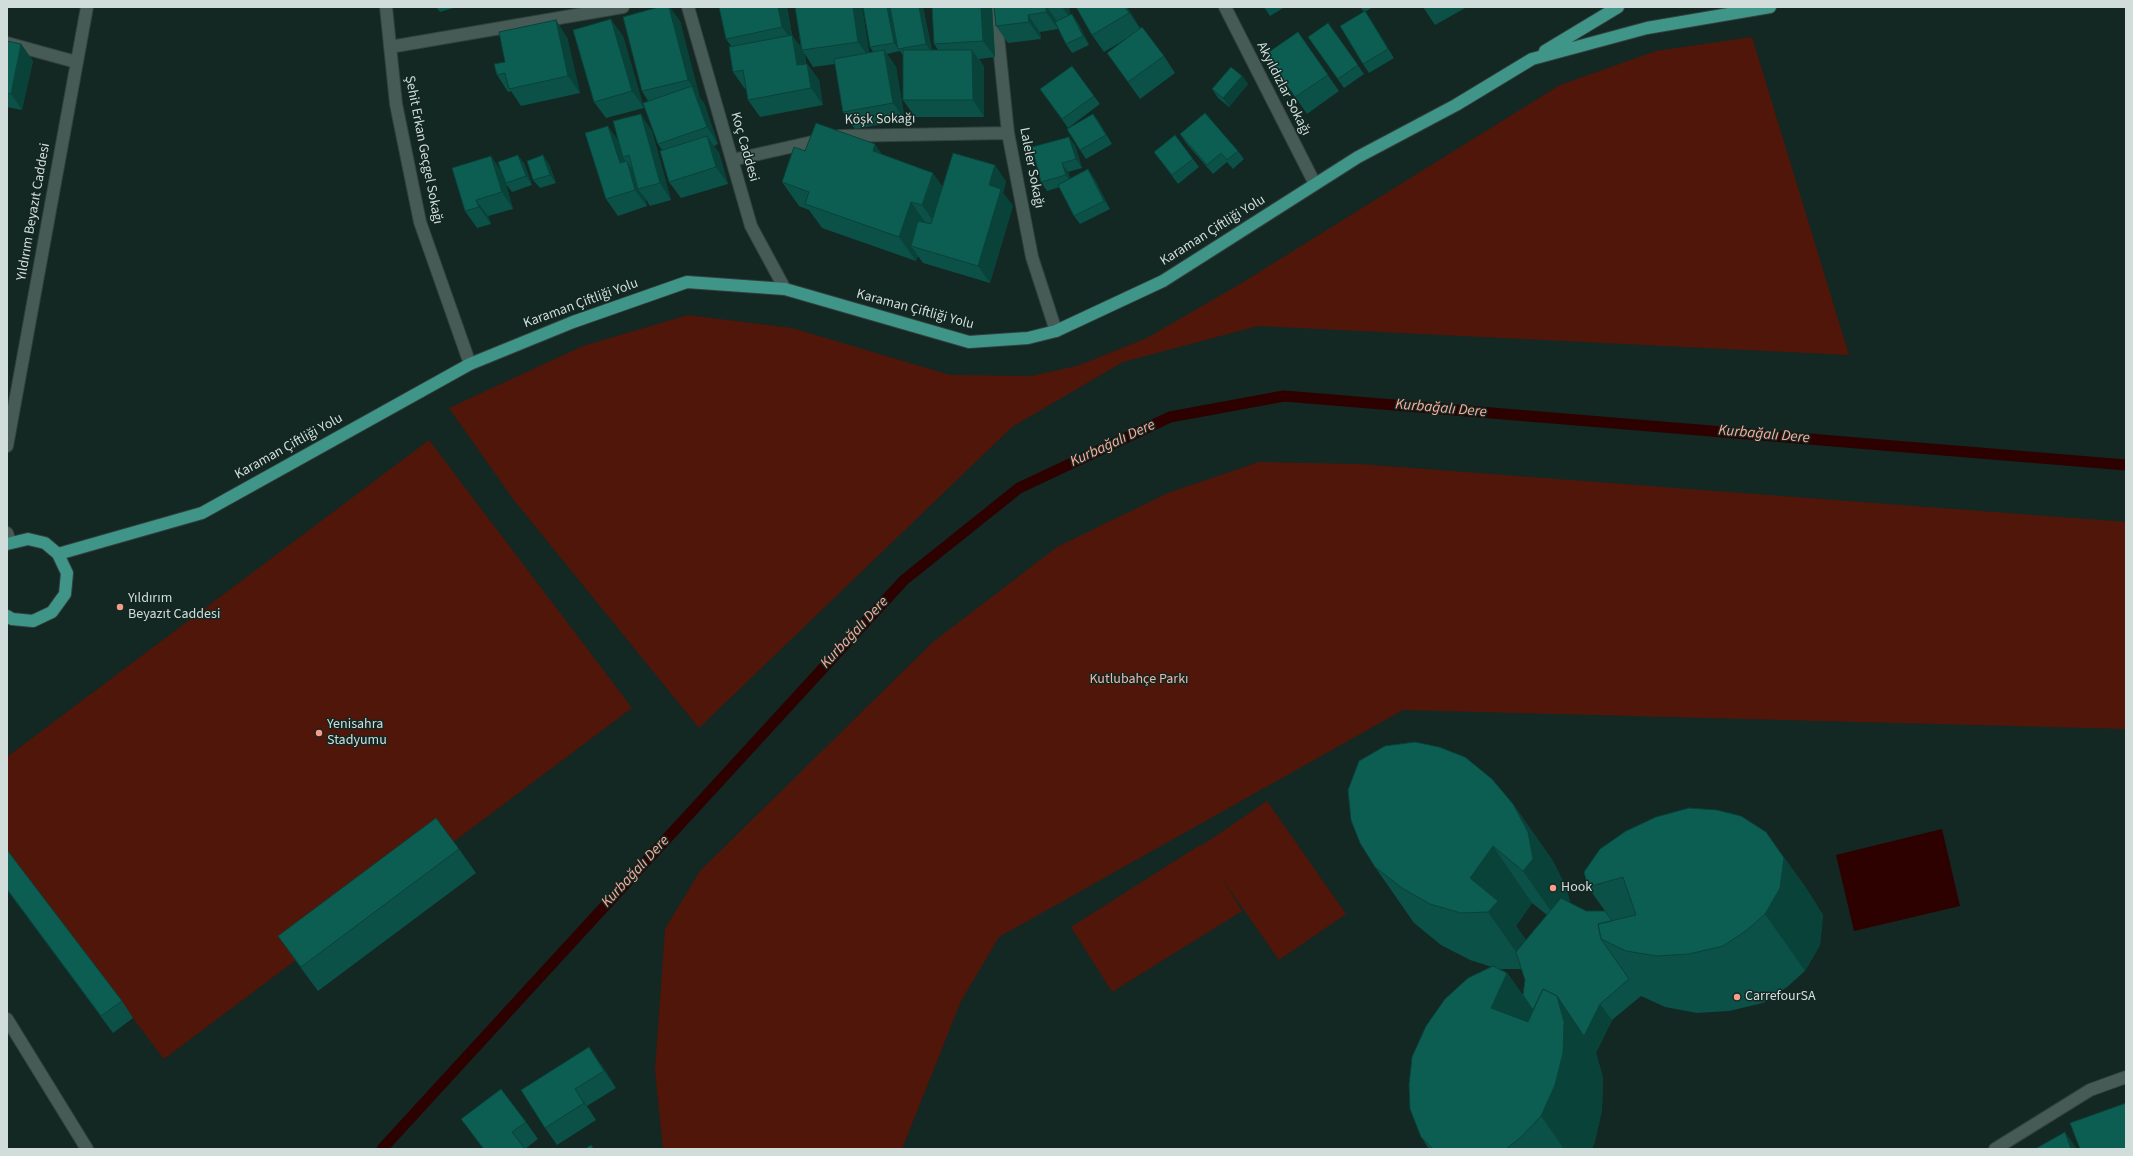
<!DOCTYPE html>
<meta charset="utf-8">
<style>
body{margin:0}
#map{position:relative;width:2133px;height:1156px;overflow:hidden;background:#132723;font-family:"Source Sans 3",sans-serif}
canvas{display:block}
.frame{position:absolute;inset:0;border:8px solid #d1ddda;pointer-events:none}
</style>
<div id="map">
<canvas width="2133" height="1156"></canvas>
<div class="frame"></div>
</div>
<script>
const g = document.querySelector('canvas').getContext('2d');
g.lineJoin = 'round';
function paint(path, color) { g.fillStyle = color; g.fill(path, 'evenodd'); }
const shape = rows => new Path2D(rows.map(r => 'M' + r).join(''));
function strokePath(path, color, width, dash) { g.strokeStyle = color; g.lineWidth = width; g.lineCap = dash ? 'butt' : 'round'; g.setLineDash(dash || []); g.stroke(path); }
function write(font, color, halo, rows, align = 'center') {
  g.font = font + ' "Source Sans 3",sans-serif'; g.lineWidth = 3; g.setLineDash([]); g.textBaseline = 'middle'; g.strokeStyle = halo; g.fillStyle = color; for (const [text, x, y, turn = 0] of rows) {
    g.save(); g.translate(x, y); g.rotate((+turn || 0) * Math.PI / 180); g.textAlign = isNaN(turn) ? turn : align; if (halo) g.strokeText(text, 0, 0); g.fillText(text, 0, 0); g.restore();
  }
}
paint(shape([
 [1752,37,1849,355,1258,326,1123,362,1012,427,699,728,513,499,449,408,583,346,688,315,792,328,950,375,1031,376,1077,366,1147,338,1240,284,1560,85,1656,51],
 [429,440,632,708,164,1059,7,852,7,757],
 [1259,462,1359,464,2126,522,2126,729,1403,710,999,937,961,1001,902,1149,663,1149,655,1070,665,929,700,871,933,642,1057,547,1168,493],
 [1267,801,1346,914,1279,960,1223,880,1242,911,1112,992,1071,927,1200,845,1201,846]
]), '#51160a');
paint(shape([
 [1942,829,1960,906,1854,931,1836,855]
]), '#2d0100');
strokePath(shape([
 [382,1149,904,580,1019,488,1170,417,1284,396,2126,465]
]), '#2d0100', 11);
const minor = shape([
 [386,7,396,104,420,222,470,364],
 [688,7,751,226,785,289],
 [995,7,1008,133,1032,257,1056,331],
 [1225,7,1315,184],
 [7,43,76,62],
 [390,47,623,7],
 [732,160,839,136,1008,133],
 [7,446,87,7],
 [7,533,10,542],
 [7,1019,87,1149],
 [1995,1149,2090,1090,2126,1077]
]);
const major = shape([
 [1545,51,1618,7],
 [7,544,28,539,45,543,58,554,67,573,65,594,52,612,33,621,12,619,7,616],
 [58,554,202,513,470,364,573,322,687,282,785,289,969,342,1028,338,1056,331,1163,281,1358,157,1456,105,1532,59,1647,28,1770,7]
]);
strokePath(minor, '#33403d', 14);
strokePath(major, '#33403d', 14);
strokePath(minor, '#465b56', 12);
strokePath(major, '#3f9688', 12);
paint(shape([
 [436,7,457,7,440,12],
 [787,7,792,35,801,48,795,7,862,7,869,52,873,52,870,47,923,7,932,50,938,50,934,44,992,7,995,57,979,59,984,67,984,117,915,117,903,100,903,56,900,51,887,54,896,67,905,120,855,129,843,112,835,64,813,67,805,54,806,64,807,64,819,80,823,105,760,117,748,100,746,88,745,89,733,72,731,46,726,39],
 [994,7,1069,7,1070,15,1078,23,1089,45,1072,53,1066,44,1058,27,1058,29,1040,32,1041,39,1008,43,996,26],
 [1127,7,1140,28,1164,56,1175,73,1140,99,1107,53,1126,39,1104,52,1092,35],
 [1264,7,1285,7,1270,16],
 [1360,7,1373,7,1365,12,1371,20,1394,58,1369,73,1363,64,1364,12],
 [1423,7,1467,7,1435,25],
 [680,21,699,97,704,103,718,144,714,146,719,153,728,184,681,198,669,182,662,150,658,144,648,101,642,91],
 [1328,23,1364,74,1344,88,1308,37],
 [1298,32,1339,91,1307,114,1266,54],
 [623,36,644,108,606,118,594,102],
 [567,37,580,93,521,106,511,91,508,92,497,75,505,62],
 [7,41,21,44,33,61,22,110,7,107],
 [1242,76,1248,84,1229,107,1218,98,1212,89],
 [1040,89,1094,96,1100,104,1068,128],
 [1093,114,1099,122,1112,144,1086,159,1080,150],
 [652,131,671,200,650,206,645,198,647,206,618,216,606,199,618,140],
 [1180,134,1238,151,1244,159,1233,169,1227,162,1213,174,1186,143],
 [1075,145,1082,168,1068,172,1070,178,1094,178,1110,209,1080,224,1074,216,1060,187,1047,191,1041,182],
 [805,151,882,154,942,186,995,165,1006,182,1003,193,1013,206,990,283,923,263,918,256,916,261,822,228,809,210,799,206,782,182],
 [1154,152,1193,159,1199,167,1178,184],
 [524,163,532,185,512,192,506,184,513,209,488,216,491,224,477,228,465,211,501,171],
 [549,164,556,183,540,188,533,180],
 [1513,804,1553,861,1567,889,1570,903,1586,911,1605,911,1588,887,1766,832,1806,888,1823,915,1820,945,1805,971,1787,987,1763,1003,1729,1011,1697,1013,1665,1007,1641,996,1612,1020,1596,1053,1603,1078,1602,1110,1595,1141,1592,1149,1429,1149,1421,1137,1492,967,1470,960,1441,945,1414,923,1375,867],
 [1532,903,1547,915,1526,940,1516,926],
 [1499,969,1522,969,1525,980,1523,995,1507,973],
 [459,849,476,873,318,991,295,960,278,936],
 [7,850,122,1001,133,1018,113,1033,7,890],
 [601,1064,616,1088,587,1106,596,1120,557,1145,545,1128,521,1090],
 [461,1119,526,1122,538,1139,525,1149,483,1149]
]), '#0b5147');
paint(shape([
 [669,7,670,7,680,21,700,97,688,80],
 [778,7,787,7,793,40,792,35,803,50,802,50,805,54,809,82,797,65,794,44,782,27],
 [853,7,862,7,870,59,858,42],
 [887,7,892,7,898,49,900,51,894,43],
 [919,7,923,7,932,53,926,44],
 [981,7,992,7,995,57,983,41],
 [1046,7,1047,7,1057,21,1058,29,1046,12],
 [1062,7,1069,7,1071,20],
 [1125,7,1127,7,1141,30,1129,13],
 [1365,11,1371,20,1394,58,1388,49],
 [1072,14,1078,23,1089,45,1083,36],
 [1028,15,1040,32,1041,39,1029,22],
 [611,19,623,36,644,108,632,91],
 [556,20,567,37,580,93,568,76],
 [21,44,33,61,22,110,11,94],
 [884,50,896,67,905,120,893,103],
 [972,50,984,67,984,117,973,100],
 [807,64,819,80,823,105,811,88],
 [1242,76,1248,84,1229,107,1223,98],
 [692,86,704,103,718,144,707,127],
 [641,114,652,131,671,200,660,183],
 [1093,114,1099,122,1112,144,1106,135],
 [608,126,620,143,623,157,626,162,620,163],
 [707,136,719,153,728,184,716,167],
 [1069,137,1075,145,1082,168,1076,159],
 [875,144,892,169,873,151],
 [518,155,524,163,532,185,526,176],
 [543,155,549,164,556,183,550,175],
 [491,156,503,173,513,209,502,192],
 [627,161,638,178,638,189,645,198,647,206,635,190],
 [1062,163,1068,172,1072,184,1066,175],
 [995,165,1006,182,1003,193,1013,206,990,283,978,266,989,185],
 [1088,169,1094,178,1110,209,1104,201],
 [933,173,950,197,939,229,922,205],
 [476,200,488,216,491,224,479,207],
 [911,202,928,226,911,246,918,256,916,261,899,237],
 [1513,804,1553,861,1567,889,1573,915,1562,927,1523,871],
 [1766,832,1806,888,1823,915,1820,945,1805,971,1765,914],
 [1493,846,1532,903,1516,926,1538,957,1528,969,1488,912,1470,878],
 [1507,973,1547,1029,1491,1008],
 [1557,996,1600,1004,1612,1020,1596,1053,1603,1078,1602,1110,1595,1141,1592,1149,1564,1149,1541,1116],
 [589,1047,601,1064,616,1088,604,1071],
 [575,1089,587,1106,596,1120,584,1103],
 [2065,1132,2077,1149,2071,1149]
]), '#094239');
const building = shape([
 [659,7,669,7,688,80,642,91,623,17,659,7],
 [719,7,778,7,782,27,726,39,719,7],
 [795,7,853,7,858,42,802,50,795,7],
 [863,7,887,7,894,43,870,47,863,7],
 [890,7,919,7,926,44,898,49,890,7],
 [932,7,981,7,983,41,934,44,932,7],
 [994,7,1046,7,1046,12,1028,15,1029,22,996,26,994,7],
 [1076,7,1125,7,1129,13,1092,35,1076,7],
 [1365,11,1388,49,1363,64,1340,26,1365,11],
 [1072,14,1083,36,1066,44,1055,22,1072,14],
 [611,19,632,91,594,102,573,30,611,19],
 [556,20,568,76,509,89,505,73,497,75,494,64,505,62,499,32,556,20],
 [1328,23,1358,65,1338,79,1308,37,1328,23],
 [1142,27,1164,56,1128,82,1107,53,1142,27],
 [1298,32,1328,75,1295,97,1266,54,1298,32],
 [792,35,797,65,807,64,811,88,748,100,743,70,733,72,729,47,792,35],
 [7,41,21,44,11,94,7,93,7,41],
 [884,50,893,103,843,112,834,59,884,50],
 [903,50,972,50,973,100,903,100,903,50],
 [1072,66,1094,96,1062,119,1040,89,1072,66],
 [1231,67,1242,76,1223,98,1212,89,1231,67],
 [692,86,707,127,658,144,643,103,692,86],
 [1205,113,1238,151,1227,160,1221,153,1207,165,1180,134,1205,113],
 [641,114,660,183,638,189,629,155,623,157,613,121,641,114],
 [1093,114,1106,135,1080,150,1067,129,1093,114],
 [816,123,875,144,873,151,933,173,922,205,911,202,899,237,805,204,809,192,782,182,794,147,805,151,816,123],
 [608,126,620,163,627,161,635,190,606,199,585,133,608,126],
 [1175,135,1193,159,1172,175,1154,152,1175,135],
 [707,136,716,167,669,182,660,151,707,136],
 [1069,137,1076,159,1062,163,1066,175,1041,182,1032,147,1069,137],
 [953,153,995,165,989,185,1001,189,978,266,911,246,918,221,931,224,953,153],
 [518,155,526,176,506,183,498,162,518,155],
 [543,155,550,175,533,180,527,161,543,155],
 [491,156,502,192,476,200,479,207,465,211,452,168,491,156],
 [1088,169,1104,201,1074,216,1058,185,1088,169],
 [1415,742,1439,747,1465,757,1492,779,1513,804,1528,832,1533,859,1523,871,1493,846,1470,878,1498,901,1488,912,1461,913,1430,904,1402,888,1375,867,1360,843,1351,820,1348,790,1359,761,1385,746,1415,742],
 [1689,808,1717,810,1741,816,1766,832,1784,858,1780,888,1765,914,1747,930,1723,946,1689,954,1657,956,1626,951,1601,939,1598,924,1636,915,1623,877,1588,887,1584,872,1600,849,1626,831,1656,817,1689,808],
 [436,818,459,849,301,967,278,936,436,818],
 [7,850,122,1001,101,1016,7,889,7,850],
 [1561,898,1586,911,1605,911,1612,921,1598,924,1601,939,1629,979,1600,1004,1584,1036,1557,996,1543,989,1533,1010,1523,995,1525,980,1516,952,1561,898],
 [1493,966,1507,973,1491,1008,1528,1022,1543,989,1557,996,1564,1022,1563,1053,1555,1085,1541,1116,1521,1137,1506,1149,1433,1149,1421,1137,1410,1109,1409,1085,1412,1057,1426,1026,1445,999,1468,978,1493,966],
 [589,1047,604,1071,575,1089,584,1103,545,1128,521,1090,589,1047],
 [501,1089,526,1122,512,1132,525,1149,484,1149,461,1119,501,1089],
 [2126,1103,2126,1149,2080,1149,2070,1123,2126,1103],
 [2065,1132,2071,1149,2035,1149,2065,1132],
 [591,1145,594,1149,585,1149,591,1145]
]);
paint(building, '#0d5e52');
strokePath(building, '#094239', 1);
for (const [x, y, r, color] of [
 [120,607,4,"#f49e89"],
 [319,733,4,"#f49e89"],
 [1553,888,4,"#f49e89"],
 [1737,997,4,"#f49e89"]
]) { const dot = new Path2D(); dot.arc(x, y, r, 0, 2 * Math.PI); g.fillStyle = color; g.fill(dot); strokePath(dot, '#132723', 1.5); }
write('14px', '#d1ddda', '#132723', [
 ["Akyıldızlar Sokağı",1283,89,63],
 ["Köşk Sokağı",880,120,-1],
 ["Koç Caddesi",744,147,74],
 ["Şehit Erkan Geçgel Sokağı",423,150,79],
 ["Laleler Sokağı",1031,168,79],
 ["Yıldırım Beyazıt Caddesi",34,212,-80],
 ["Karaman Çiftliği Yolu",1213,231,-32],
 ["Karaman Çiftliği Yolu",581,304,-20],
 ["Karaman Çiftliği Yolu",915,310,15],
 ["Karaman Çiftliği Yolu",289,447,-29]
]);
write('14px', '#d1ddda', '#132723', [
 ["Yıldırım",128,599],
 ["Beyazıt Caddesi",128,615],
 ["Yenisahra",327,725],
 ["Stadyumu",327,741],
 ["Hook",1561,888],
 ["CarrefourSA",1745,997]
], 'left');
write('14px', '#f2b5a7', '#132723', [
 ["Kutlubahçe Parkı",1139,680]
]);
write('italic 15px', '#fdac99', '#132723', [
 ["Kurbağalı Dere",1441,409,5],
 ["Kurbağalı Dere",1764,435,5],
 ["Kurbağalı Dere",1113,444,-25],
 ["Kurbağalı Dere",855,633,-47],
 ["Kurbağalı Dere",636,872,-47]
]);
</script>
